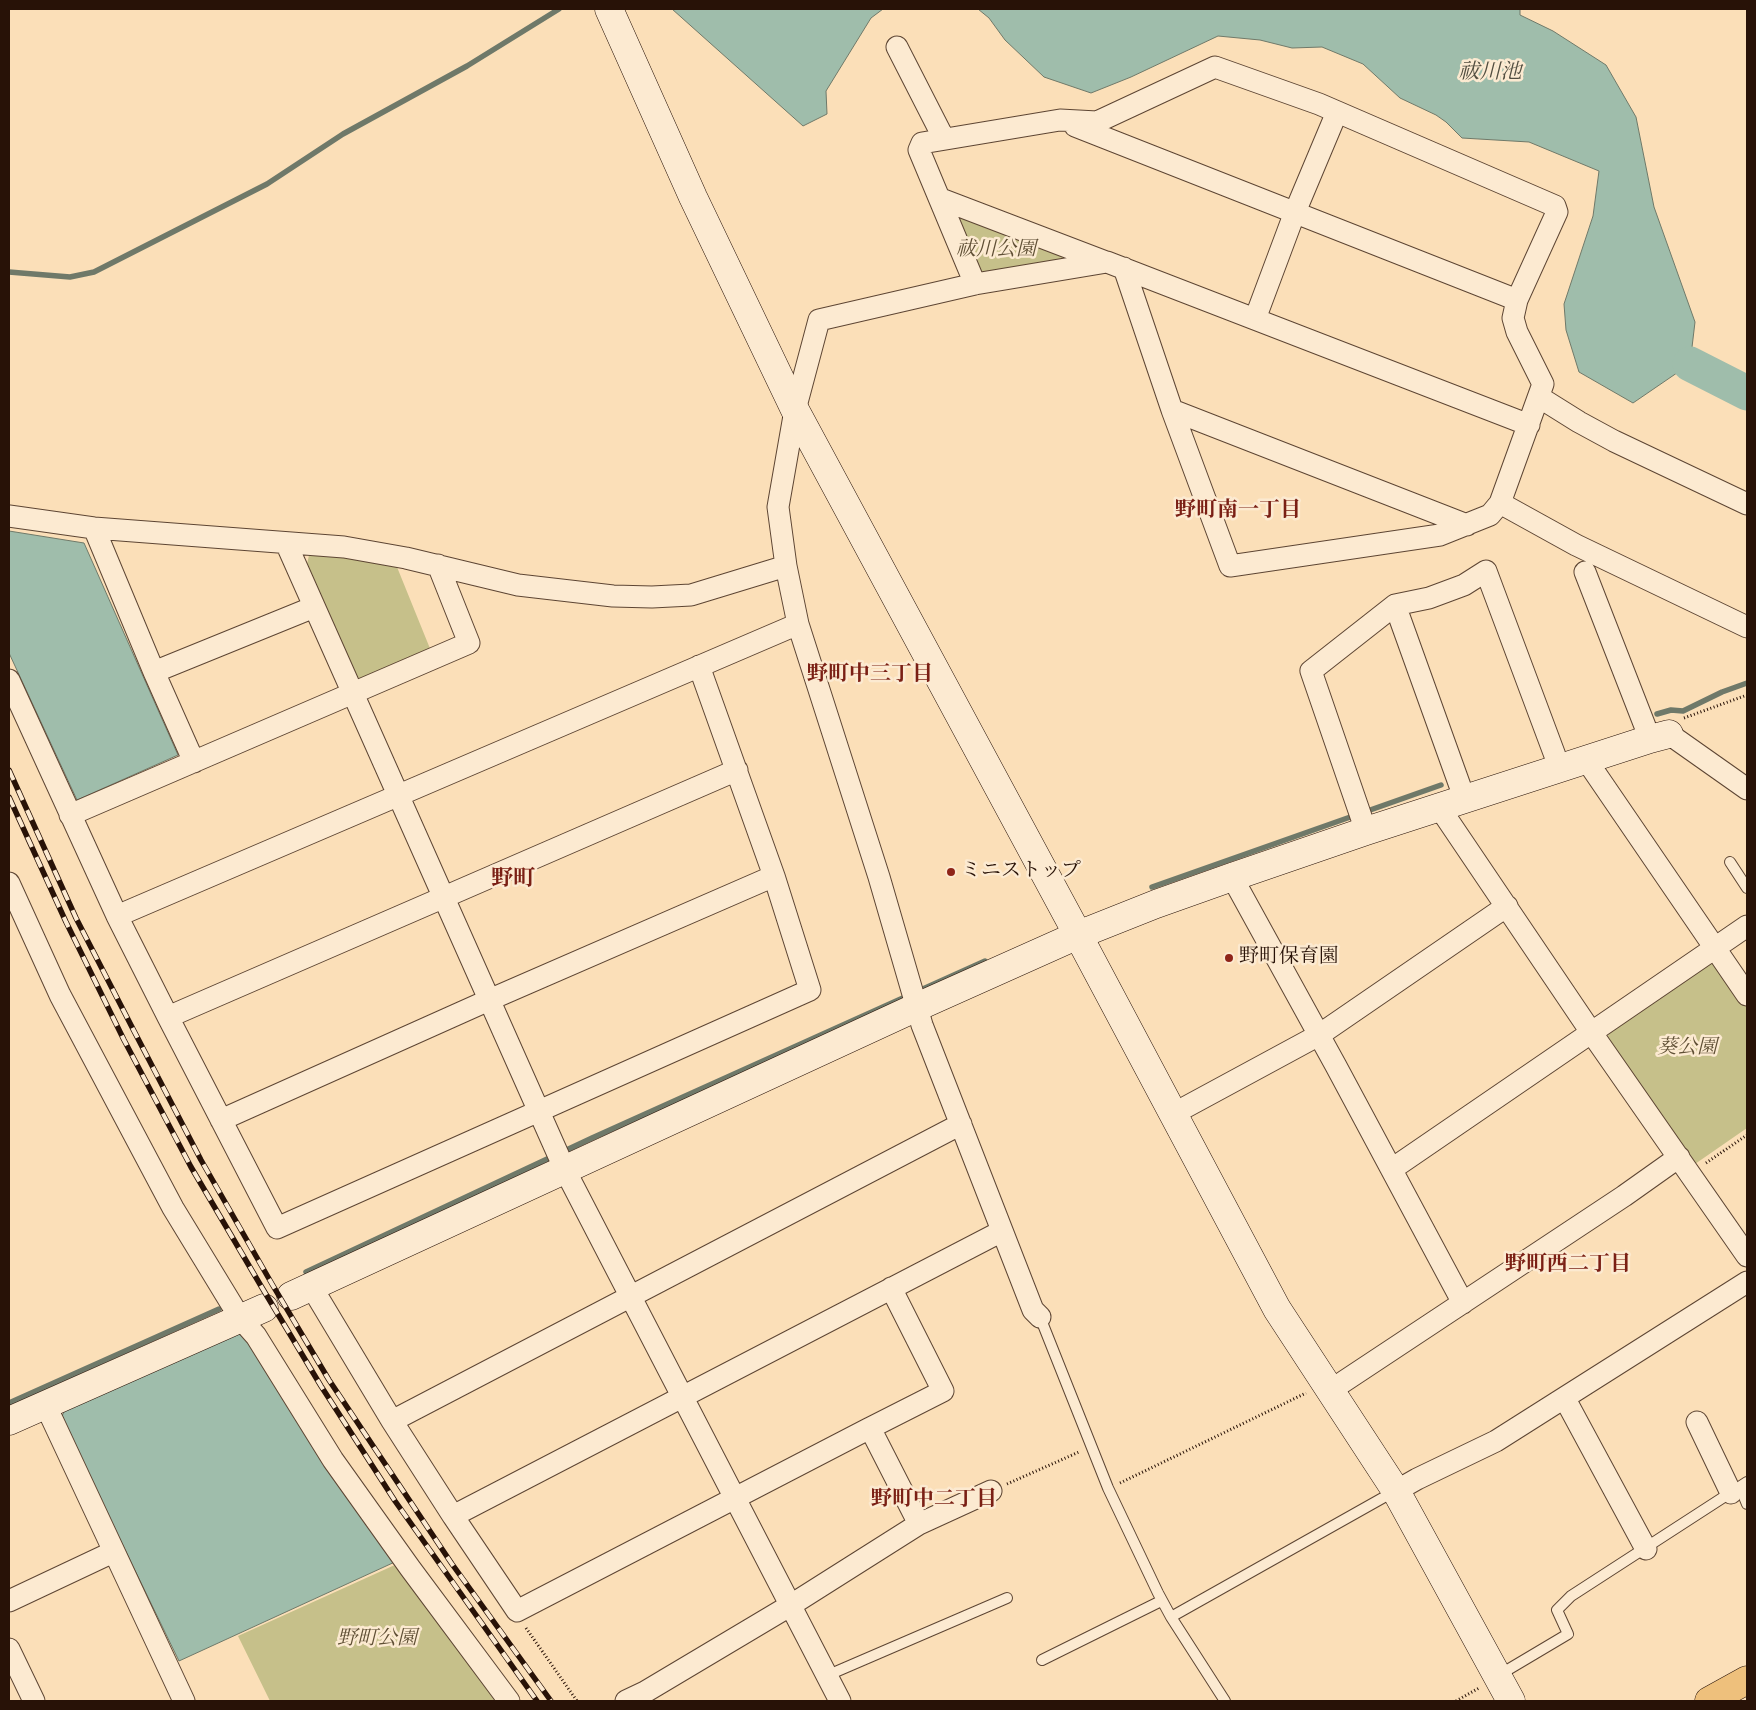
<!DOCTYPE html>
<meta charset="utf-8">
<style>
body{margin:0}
#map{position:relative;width:1756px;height:1710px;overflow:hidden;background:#fbdfb8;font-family:Vollkorn,serif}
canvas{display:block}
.frame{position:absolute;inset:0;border:10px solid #281207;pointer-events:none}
</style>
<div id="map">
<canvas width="1756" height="1710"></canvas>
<div class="frame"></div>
</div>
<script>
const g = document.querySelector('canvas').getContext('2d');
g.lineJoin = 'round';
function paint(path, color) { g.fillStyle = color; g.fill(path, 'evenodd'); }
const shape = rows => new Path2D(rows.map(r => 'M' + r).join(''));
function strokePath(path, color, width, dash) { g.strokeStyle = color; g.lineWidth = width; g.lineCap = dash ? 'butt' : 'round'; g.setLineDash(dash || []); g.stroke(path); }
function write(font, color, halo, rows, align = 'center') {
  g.font = font + ' Vollkorn,"Noto Serif JP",serif'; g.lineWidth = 5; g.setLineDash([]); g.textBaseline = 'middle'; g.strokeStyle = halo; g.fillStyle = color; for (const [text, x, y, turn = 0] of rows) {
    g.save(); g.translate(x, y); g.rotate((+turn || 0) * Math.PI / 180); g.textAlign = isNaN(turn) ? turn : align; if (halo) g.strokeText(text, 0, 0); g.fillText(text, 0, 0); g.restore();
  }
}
paint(shape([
 [960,213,1079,259,987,276,977,270,953,216],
 [310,551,350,553,397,567,431,651,365,681,357,677,307,564],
 [1708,961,1718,966,1747,1008,1747,1128,1695,1164,1607,1040,1610,1028],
 [397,1564,499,1701,270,1701,238,1636]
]), '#c6c08a');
const water = shape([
 [672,9,883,9,871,18,826,91,827,114,803,126,672,9],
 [978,9,1520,9,1520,15,1553,31,1606,65,1636,117,1654,207,1695,322,1690,364,1633,403,1579,372,1566,330,1564,304,1593,216,1599,171,1529,142,1462,138,1446,122,1436,115,1400,98,1363,64,1322,47,1292,48,1260,40,1218,36,1131,77,1091,93,1044,77,1005,40,989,18,978,9],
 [9,531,84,543,178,755,77,800,9,653,9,531],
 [242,1332,397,1561,179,1661,61,1418,65,1410,242,1332]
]);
paint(water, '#9fbdab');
strokePath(water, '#6f7969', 1);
strokePath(shape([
 [9,272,70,277,94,272,267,184,343,134,467,66,559,9],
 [1657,714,1671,710,1683,711,1722,692,1747,683],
 [1152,887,1441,785],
 [306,1272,592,1138,985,961],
 [9,1403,219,1309]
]), '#6f7969', 5.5);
strokePath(shape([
 [1690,364,1747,393]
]), '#9fbdab', 35);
const lane = shape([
 [1730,862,1747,888],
 [1040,1317,1108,1488,1158,1593,1171,1617,1225,1701],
 [1740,1487,1747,1504],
 [1171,1617,1395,1491],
 [1042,1660,1161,1601],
 [1499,1675,1568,1634,1557,1610,1571,1596,1747,1482],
 [826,1676,1007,1598]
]);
const street = shape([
 [897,47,944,139],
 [1075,126,1517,300],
 [941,199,1106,262],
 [975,284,919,150,922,143,1060,120,1097,122,1215,67,1319,104,1555,206,1557,212,1517,300,1513,318,1517,332,1543,384,1500,503,1490,515,1440,535,1230,566,1172,410,1124,268],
 [1255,319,1295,212,1337,112],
 [1539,397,1579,422,1614,441,1747,504],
 [1172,410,1467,525],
 [1500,503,1576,545,1747,627],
 [9,516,94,528,344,547,406,558,518,585,613,596,652,597,691,595,786,566],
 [94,528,154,672,194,762],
 [286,543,565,1170,840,1701],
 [1585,572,1650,739],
 [154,672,314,607],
 [9,680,117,916,168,1017,277,1228,810,990,774,876,699,666],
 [1669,734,1747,789],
 [1587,761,1747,995],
 [1465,800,1395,605,1429,598,1464,585,1486,571,1560,769],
 [1439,807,1591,1032,1747,1256],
 [70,815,469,643,438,565],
 [1366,831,1311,671,1395,605],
 [1232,877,1336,1066,1463,1303],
 [9,883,60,995,173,1208,240,1318,256,1336,333,1460,410,1568,509,1701],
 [117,916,798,624],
 [168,1017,737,770],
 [1173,1114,1319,1035,1507,906],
 [221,1120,489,1000,774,876],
 [1392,1169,1747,926],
 [311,1286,392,1421,453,1516],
 [1040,1317,1033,1310,922,1025,879,877,798,624,786,566,778,507,795,410,819,320,975,284,1107,262,1529,425],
 [1331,1390,1624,1196,1679,1157],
 [1565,1399,1646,1549],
 [45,1404,184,1701],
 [392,1421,961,1124],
 [1697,1422,1731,1493],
 [870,1428,943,1391,891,1288],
 [1396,1491,1417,1479,1496,1441,1747,1282],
 [919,1524,991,1491],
 [9,1601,113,1552],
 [9,1649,34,1701],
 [626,1701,645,1692,791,1605,919,1524,870,1428,517,1611,453,1516,1002,1231]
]);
const secondary = shape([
 [609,9,693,197,795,410,1078,935,1277,1309,1396,1491,1511,1701],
 [291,1296,917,1007,1078,935,1156,904,1232,877,1366,831,1650,739,1669,734],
 [9,1421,264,1308]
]);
const primary = shape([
 [1709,1701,1747,1680]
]);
strokePath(lane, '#5d4533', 12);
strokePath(street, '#5d4533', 23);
strokePath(secondary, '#281207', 29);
strokePath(primary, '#281207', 29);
strokePath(shape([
 [1684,718,1747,695],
 [1706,1163,1747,1135],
 [1120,1483,1306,1393],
 [1007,1484,1079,1452],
 [526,1628,577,1701],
 [1456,1701,1479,1688]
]), '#281207', 3, [1, 2.5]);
strokePath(lane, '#fcead1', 10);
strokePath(street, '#fcead1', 21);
strokePath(secondary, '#fcead1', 28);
strokePath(primary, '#eec07c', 28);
const rail = shape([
 [9,770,76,918,134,1031,201,1160,272,1284,329,1380,452,1564,551,1701],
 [9,797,66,922,124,1040,191,1167,261,1286,321,1386,395,1501,537,1701]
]);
strokePath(rail, '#281207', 5.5);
strokePath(rail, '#fcead1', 4, [11]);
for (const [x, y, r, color] of [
 [951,872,5,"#8f2418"],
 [1229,958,5,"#8f2418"]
]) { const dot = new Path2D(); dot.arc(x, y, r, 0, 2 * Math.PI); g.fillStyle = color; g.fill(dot); strokePath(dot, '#fcead1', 2); }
write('italic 20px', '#5f4f35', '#fcead1', [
 ["祓川公園",996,251],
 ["葵公園",1687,1049],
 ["野町公園",377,1640]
]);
write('20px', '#281207', '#fcead1', [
 ["ミニストップ",961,872],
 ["野町保育園",1239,958]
], 'left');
write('italic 21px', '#524e40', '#fcead1', [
 ["祓川池",1490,74]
]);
write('bold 21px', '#7a1f14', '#fcead1', [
 ["野町南一丁目",1238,512],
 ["野町中三丁目",870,676],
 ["野町西二丁目",1568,1266],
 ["野町中二丁目",934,1501]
]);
write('bold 22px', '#7a1f14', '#fcead1', [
 ["野町",513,881]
]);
</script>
